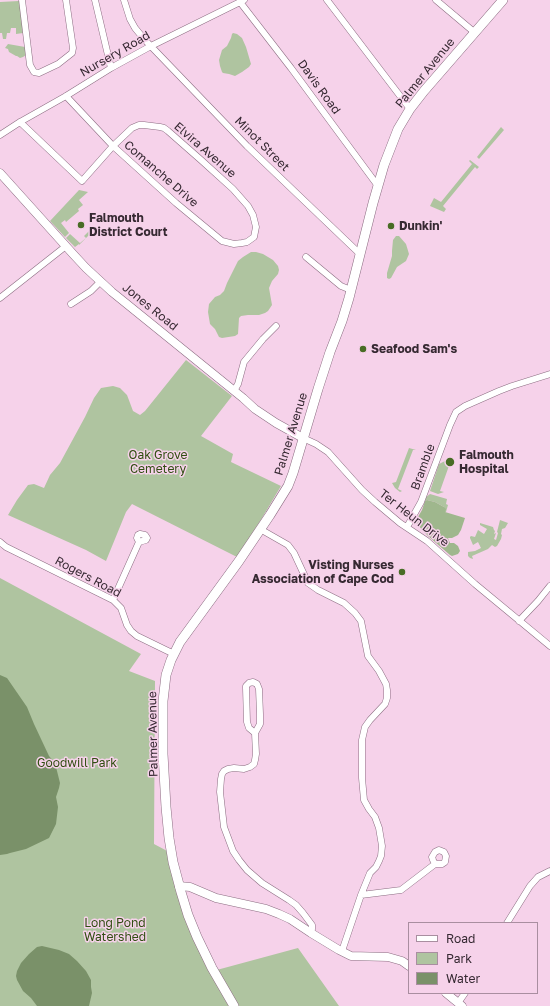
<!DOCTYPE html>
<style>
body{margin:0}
#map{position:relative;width:550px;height:1006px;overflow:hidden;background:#f6d2ea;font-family:"Golos Text",sans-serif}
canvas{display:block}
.legend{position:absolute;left:408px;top:922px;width:130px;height:72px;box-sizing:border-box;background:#f6d2ea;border:1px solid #a98ea0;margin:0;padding:5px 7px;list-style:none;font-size:12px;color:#362932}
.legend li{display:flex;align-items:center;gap:8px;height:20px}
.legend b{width:20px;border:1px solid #a98ea0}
</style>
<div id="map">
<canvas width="550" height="1006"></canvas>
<ul class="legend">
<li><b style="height:5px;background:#fff"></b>Road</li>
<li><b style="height:11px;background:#afc4a0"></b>Park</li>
<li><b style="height:11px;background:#7a9169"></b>Water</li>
</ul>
</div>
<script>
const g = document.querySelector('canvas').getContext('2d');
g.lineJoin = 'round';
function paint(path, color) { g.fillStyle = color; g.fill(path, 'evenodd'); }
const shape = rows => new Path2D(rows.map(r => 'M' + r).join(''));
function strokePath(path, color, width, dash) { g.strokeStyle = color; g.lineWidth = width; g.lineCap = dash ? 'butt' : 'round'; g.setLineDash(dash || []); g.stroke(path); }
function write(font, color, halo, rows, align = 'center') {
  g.font = font + ' "Golos Text",sans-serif'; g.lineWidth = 3; g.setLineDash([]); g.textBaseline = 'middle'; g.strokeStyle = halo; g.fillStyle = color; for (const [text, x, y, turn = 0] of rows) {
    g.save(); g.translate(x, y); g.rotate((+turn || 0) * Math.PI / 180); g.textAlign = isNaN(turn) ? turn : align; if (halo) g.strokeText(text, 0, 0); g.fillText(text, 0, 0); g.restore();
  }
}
paint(shape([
 [19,1,20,2,23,33,16,34,16,28,11,28,10,33,7,33,6,39,3,39,2,33,0,33,0,2],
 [233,33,237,34,242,38,246,47,251,64,249,67,242,72,235,76,229,74,223,73,222,72,220,66,219,60,222,50,227,46,231,38,232,34],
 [8,44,25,47,26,55,23,57,20,58,17,56,16,56,9,52,8,49,5,48],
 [501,127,504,130,479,159,477,157],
 [470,160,479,167,477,169,475,167,443,206,446,209,444,212,430,206,434,198,441,202,472,164,469,161],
 [79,190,88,192,79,200,83,205,78,209,79,211,66,222,65,220,61,223,69,233,65,237,50,221],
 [91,229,93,231,79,245,79,244,75,247,66,238,70,234,80,243,86,238,84,236],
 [396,236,399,236,406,244,409,254,406,261,397,267,391,278,389,279,387,278,387,273,392,256,392,251,393,240],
 [251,252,256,252,263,254,273,260,278,266,279,270,278,274,272,281,269,288,272,305,268,311,265,313,259,315,248,315,241,316,239,318,238,334,235,336,222,338,219,337,215,329,210,324,208,312,209,304,215,297,220,295,224,291,227,283,238,261,243,257],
 [186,360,232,396,201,436,233,454,231,462,281,486,262,518,237,557,132,504,126,512,106,561,86,550,8,515,17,500,28,485,34,484,44,488,50,475,60,463,85,417,94,398,101,388,113,386,120,388,127,395,133,411,140,415,145,411],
 [409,448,416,450,413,450,398,489,402,491,400,492,395,488,392,483,396,482],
 [445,461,450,463,440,491,444,492,438,494,430,491,439,464],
 [430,494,447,499,446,504,448,505,446,512,445,512,444,507,435,502,427,500,425,501,426,497],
 [500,520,508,523,505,528,502,529,501,534,502,535,501,539,497,546,495,547,492,545,488,549,472,556,473,559,470,558,468,556,468,552,475,551,481,548,478,542,473,545,470,538,470,537,471,536,475,537,478,530,484,534,487,529,480,525,480,523,493,527,494,530,495,531,494,534,496,533,494,539,496,540,498,533,497,532],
 [0,578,141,654,129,671,155,681,154,844,171,853,181,888,213,971,298,948,339,1006,0,1006]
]), '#afc4a0');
paint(shape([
 [427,500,435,502,444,507,446,509,445,512,465,518,461,530,458,535,452,538,448,538,450,543,454,543,458,546,460,551,458,554,452,556,450,555,428,536,415,522,422,510,425,501]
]), '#9fb78d');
paint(shape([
 [0,675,7,678,27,707,34,724,49,756,55,763,60,783,59,788,56,797,58,807,56,824,49,838,26,849,10,853,7,854,0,855],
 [42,946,59,950,69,954,77,961,86,971,91,980,91,987,92,993,89,1006,37,1006,31,998,23,991,17,980,16,976,17,971,21,963,29,954,37,947]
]), '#7a9169');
const minor = shape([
 [22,0,30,65,34,72,39,73,58,64,72,53,73,48,66,0],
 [95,0,111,68],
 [124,0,130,19,135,28,144,39,247,146,360,254],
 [327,0,410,109],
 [436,0,474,32],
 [240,2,291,68,378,186],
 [20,122,82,181,113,146,132,128,139,125,144,125,160,127,164,128,168,131,201,160,233,189,248,206,253,215,256,227,254,237,247,242,242,243,234,244,222,241,176,203,113,146,66,96],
 [0,135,20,122,66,96,111,68,151,46,244,0],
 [306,257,341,286,351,290],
 [0,298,66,246],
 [71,304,91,291,101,281],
 [234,391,238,384,244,362,263,339,276,326],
 [303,438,316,444,328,452,362,490,375,502,400,523,427,541,475,584,550,646],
 [407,527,421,502,450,425,456,412,465,406,499,391,512,386,550,374],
 [260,529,288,545,294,553,308,583,318,590,344,603,355,613,361,621,368,656,379,671,386,684,387,690,387,698,385,704,370,720,365,727,362,740,362,778,364,800,369,809,375,817,379,828,382,846,381,856,379,861,376,867,370,873,361,895],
 [140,534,145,535,147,538,146,540,139,542,137,538,138,535,140,534],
 [0,542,6,547,113,600,121,608,127,625,131,631,137,636,174,654],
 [113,600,139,542],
 [519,621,538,601,550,586],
 [255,733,249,728,247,722,246,688,246,686,249,683,253,682,257,684,259,689,260,714,260,724,255,733,256,754,255,760,254,764,250,767,244,769,234,768,228,769,224,771,222,774,221,779,220,792,224,827,233,851,239,860,247,870,262,883,289,900,296,905,303,913,312,925,312,929,311,933],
 [507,923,530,886,538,877,550,871],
 [342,951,361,895,401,890,435,864,433,860,432,857,435,852,439,850,444,852,446,856,445,862,442,864,435,864],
 [458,1003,465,993]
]);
const major = shape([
 [0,173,73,254,86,268,112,292,243,398,255,409,276,423,303,438],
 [179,886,190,887,216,898,266,909,279,914,290,919,311,933,339,950,351,956,388,957,402,961,409,966],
 [446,993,462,1006]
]);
const highway = shape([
 [234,1006,212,968,197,937,188,915,181,892,173,862,169,838,166,807,163,754,163,701,166,675,171,660,180,642,239,561,270,515,288,486,293,473,318,389,330,352,342,321,349,298,373,203,384,165,398,129,410,109,424,91,503,0]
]);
strokePath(minor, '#8c6d82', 7);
strokePath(major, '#8c6d82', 9);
strokePath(highway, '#8c6d82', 10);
strokePath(minor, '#fff', 6);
strokePath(major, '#fff', 8);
strokePath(highway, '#fff', 9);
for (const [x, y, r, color] of [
 [81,225,4,"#486c25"],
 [391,226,4,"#486c25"],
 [363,349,4,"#486c25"],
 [450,462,5,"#486c25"],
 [402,572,4,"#486c25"]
]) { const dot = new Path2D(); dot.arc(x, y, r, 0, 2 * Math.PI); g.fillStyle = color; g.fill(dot); strokePath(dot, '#f6d2ea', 1.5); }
write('12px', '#362932', '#f6d2ea', [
 ["Nursery Road",115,54,-30],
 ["Palmer Avenue",425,73,-51],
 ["Davis Road",319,87,54],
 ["Minot Street",262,144,45],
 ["Elvira Avenue",205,150,41],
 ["Comanche Drive",161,174,41],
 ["Jones Road",150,307,39],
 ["Palmer Avenue",291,434,-73],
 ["Bramble",423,467,-70],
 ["Ter Heun Drive",414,518,38],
 ["Rogers Road",88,577,28],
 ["Palmer Avenue",153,734,-91]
]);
write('bold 12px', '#362932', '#f6d2ea', [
 ["Falmouth",89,218],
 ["District Court",89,232],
 ["Dunkin'",399,226],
 ["Seafood Sam's",371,349],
 ["Falmouth",459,455],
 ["Hospital",459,469],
 ["Visting Nurses",394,565,"right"],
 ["Association of Cape Cod",394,579,"right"]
], 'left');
write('12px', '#304e11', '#f6d2ea', [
 ["Oak Grove",158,455],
 ["Cemetery",158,469],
 ["Goodwill Park",77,763],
 ["Long Pond",115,923],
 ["Watershed",115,937]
]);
</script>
